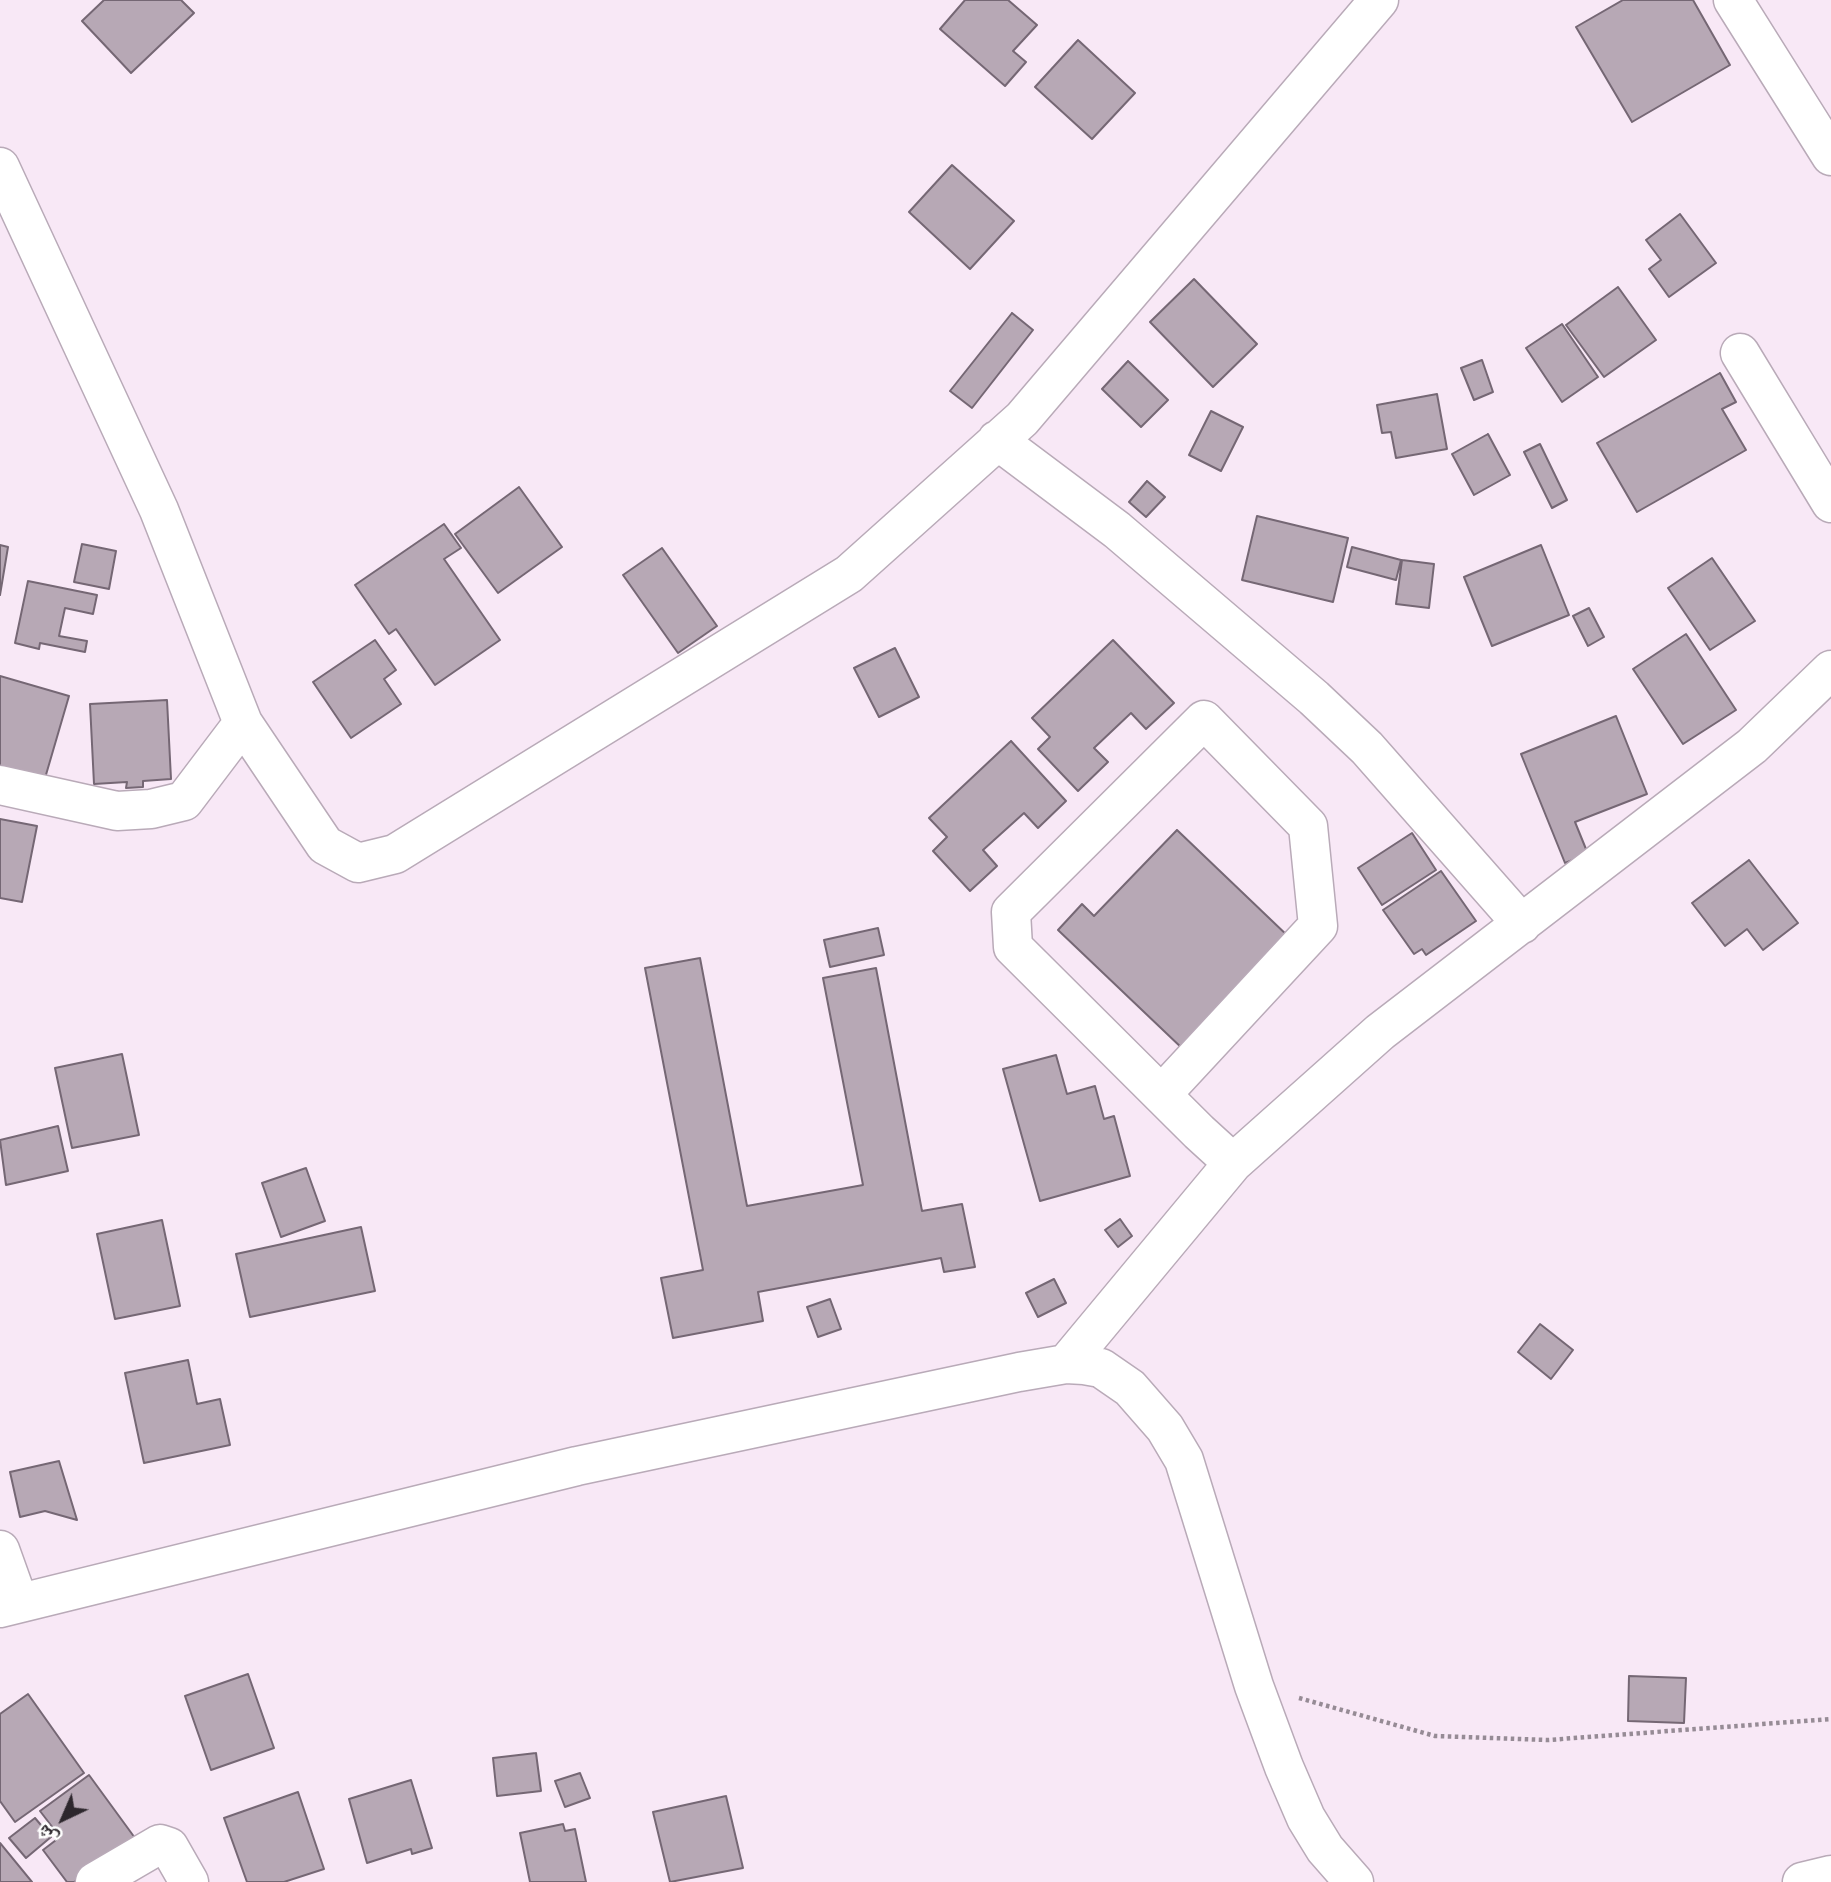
<!DOCTYPE html>
<meta charset="utf-8">
<style>
body{margin:0}
#map{position:relative;width:1831px;height:1882px;overflow:hidden;background:#f8e8f6;font-family:"Alegreya Sans","Noto Naskh Arabic",sans-serif}
canvas{display:block}
.north{position:absolute;left:28px;top:1784px;width:70px;height:70px;-webkit-text-stroke:5px #fff;paint-order:stroke;rotate:224deg;font-size:19px;font-weight:700;line-height:28px;text-align:center;color:#2d272d}
.north::after{content:'';display:block;margin:auto;width:24px;height:32px;background:#2d272d;clip-path:polygon(50% 0,100% 100%,50% 72%,0 100%)}
</style>
<div id="map">
<canvas width="1831" height="1882"></canvas>
<div class="north">ش</div>
</div>
<script>
const g = document.querySelector('canvas').getContext('2d');
g.lineJoin = 'round';
function paint(path, color) { g.fillStyle = color; g.fill(path, 'evenodd'); }
const shape = rows => new Path2D(rows.map(r => 'M' + r).join(''));
function strokePath(path, color, width, dash) { g.strokeStyle = color; g.lineWidth = width; g.lineCap = dash ? 'butt' : 'round'; g.setLineDash(dash || []); g.stroke(path); }
const building = shape([
 [104,0,181,0,194,13,131,73,82,21,104,0],
 [965,0,1008,0,1037,25,1013,51,1026,62,1005,86,940,29,965,0],
 [1623,0,1693,0,1730,65,1632,122,1576,27,1623,0],
 [1078,40,1135,93,1092,139,1035,87,1078,40],
 [952,165,1014,221,970,269,909,212,952,165],
 [1680,214,1716,263,1669,297,1649,269,1661,260,1646,240,1680,214],
 [1194,279,1257,344,1213,387,1150,322,1194,279],
 [1618,287,1656,340,1604,377,1566,325,1618,287],
 [1012,313,1033,330,972,408,950,391,1012,313],
 [1562,324,1598,377,1562,402,1526,348,1562,324],
 [1482,360,1493,392,1474,400,1461,368,1482,360],
 [1128,361,1168,400,1141,427,1102,389,1128,361],
 [1720,373,1736,402,1722,409,1746,450,1637,512,1597,443,1720,373],
 [1437,394,1447,449,1396,458,1391,432,1382,433,1377,405,1437,394],
 [1211,411,1243,427,1221,471,1189,455,1211,411],
 [1488,434,1510,475,1474,495,1452,454,1488,434],
 [1540,444,1567,500,1552,508,1524,452,1540,444],
 [1147,481,1165,497,1146,517,1129,502,1147,481],
 [519,487,562,547,498,593,455,534,519,487],
 [1257,516,1348,538,1333,602,1242,580,1257,516],
 [444,524,461,548,444,559,500,640,435,685,396,629,389,634,355,585,444,524],
 [82,544,116,551,109,589,74,582,82,544],
 [0,545,8,547,0,595,0,545],
 [1541,545,1569,615,1492,646,1464,577,1541,545],
 [1352,547,1401,560,1396,580,1347,567,1352,547],
 [662,548,717,626,678,653,623,575,662,548],
 [1712,558,1755,621,1710,650,1668,588,1712,558],
 [1402,560,1434,564,1429,608,1396,604,1402,560],
 [28,581,97,595,93,614,65,608,59,636,87,641,85,652,40,643,39,649,15,643,28,581],
 [1589,608,1604,637,1588,646,1573,616,1589,608],
 [1686,634,1736,710,1683,744,1633,669,1686,634],
 [375,640,396,670,384,679,401,704,351,738,313,682,375,640],
 [1113,640,1174,703,1146,729,1131,713,1094,748,1108,762,1078,791,1038,749,1050,737,1032,718,1113,640],
 [895,648,919,697,879,717,854,668,895,648],
 [0,676,69,696,43,785,0,772,0,676],
 [167,700,171,779,143,781,143,787,126,788,127,782,94,784,90,704,167,700],
 [1616,716,1647,794,1575,822,1588,854,1565,863,1521,754,1616,716],
 [1011,741,1066,801,1038,828,1024,813,983,850,997,866,970,891,933,851,947,837,929,818,1011,741],
 [0,819,37,826,22,902,0,898,0,819],
 [1177,830,1291,939,1185,1051,1058,930,1082,904,1094,916,1177,830],
 [1412,833,1436,870,1382,905,1358,868,1412,833],
 [1749,860,1798,923,1763,950,1747,929,1725,946,1692,903,1749,860],
 [1441,871,1476,921,1426,955,1422,949,1414,954,1383,910,1441,871],
 [878,928,884,955,830,967,824,940,878,928],
 [700,958,747,1206,863,1185,823,978,876,968,922,1211,962,1204,975,1267,944,1272,941,1258,758,1292,763,1321,673,1338,661,1278,703,1270,645,968,700,958],
 [122,1054,139,1135,72,1148,55,1068,122,1054],
 [1056,1055,1067,1094,1095,1086,1104,1119,1114,1116,1130,1176,1040,1201,1003,1069,1056,1055],
 [58,1126,68,1171,6,1185,0,1140,58,1126],
 [306,1168,325,1221,281,1237,262,1183,306,1168],
 [1120,1219,1132,1236,1118,1247,1105,1230,1120,1219],
 [162,1220,180,1306,115,1319,97,1234,162,1220],
 [361,1227,375,1291,250,1317,236,1254,361,1227],
 [1054,1279,1066,1303,1038,1317,1026,1293,1054,1279],
 [830,1299,841,1329,818,1337,807,1307,830,1299],
 [1540,1324,1573,1350,1551,1379,1518,1352,1540,1324],
 [188,1360,197,1404,220,1399,230,1445,144,1463,125,1373,188,1360],
 [59,1461,77,1520,45,1511,20,1517,10,1472,59,1461],
 [248,1674,274,1748,211,1770,185,1696,248,1674],
 [1629,1676,1686,1678,1684,1723,1628,1721,1629,1676],
 [28,1694,84,1773,15,1822,0,1801,0,1714,28,1694],
 [536,1753,541,1791,497,1796,493,1758,536,1753],
 [580,1773,590,1798,565,1807,555,1781,580,1773],
 [89,1775,135,1838,74,1882,67,1882,43,1850,60,1837,40,1811,89,1775],
 [411,1780,432,1848,412,1854,411,1849,367,1863,349,1799,411,1780],
 [298,1792,324,1869,284,1882,247,1882,224,1818,298,1792],
 [726,1796,743,1868,670,1882,653,1812,726,1796],
 [35,1818,51,1837,26,1858,9,1838,35,1818],
 [563,1824,565,1831,575,1829,586,1882,530,1882,520,1833,563,1824],
 [0,1843,32,1882,0,1882,0,1843]
]);
paint(building, '#b7a8b5');
strokePath(building, '#756774', 2);
const minor = shape([
 [1733,0,1831,156],
 [0,167,159,510,243,723,184,801,151,809,117,811,0,785],
 [1740,353,1831,503],
 [997,440,1117,530,1314,698,1367,748,1522,924],
 [243,723,325,845,358,863,395,854,849,574,1022,419,1379,0],
 [1162,1094,1318,926,1308,826,1204,720,1011,912,1013,947,1199,1132,1233,1163],
 [1066,1364,1233,1163,1380,1032,1752,746,1831,670],
 [0,1550,19,1603],
 [0,1608,577,1466,1019,1372,1066,1364,1084,1365,1101,1368,1130,1388,1165,1428,1184,1460,1254,1686,1284,1767,1306,1818,1325,1849,1354,1882],
 [95,1882,160,1844,169,1847,189,1882],
 [1802,1882,1831,1875]
]);
strokePath(minor, '#b9aab8', 41);
strokePath(shape([
 [1299,1698,1435,1736,1548,1740,1831,1719]
]), '#968b95', 4.5, [3.5, 3.5]);
strokePath(minor, '#fff', 38);
</script>
